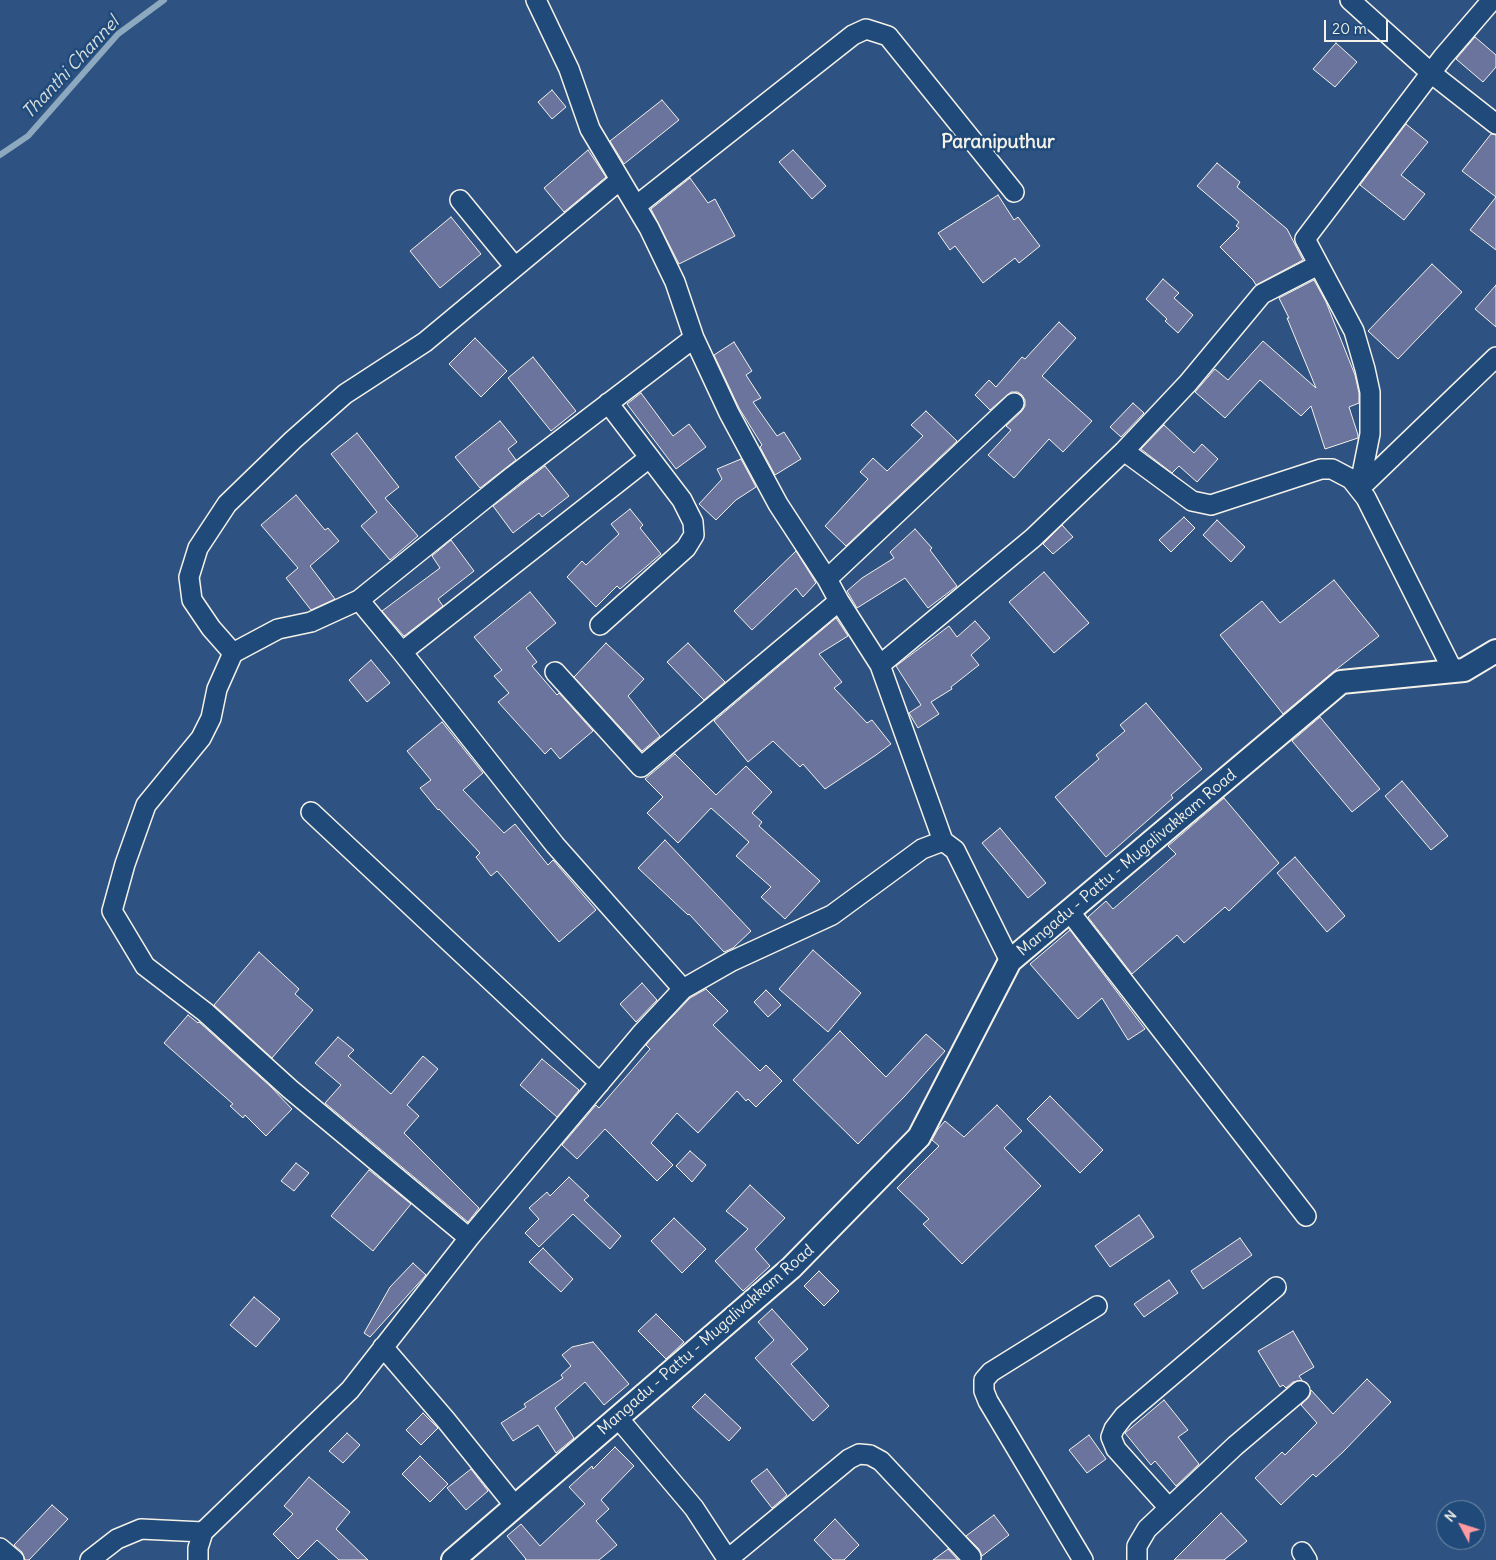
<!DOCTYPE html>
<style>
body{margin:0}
#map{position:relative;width:1496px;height:1560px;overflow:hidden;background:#2e5281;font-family:Delius,sans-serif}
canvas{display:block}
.north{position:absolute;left:1436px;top:1500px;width:50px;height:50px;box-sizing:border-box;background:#1f4a7a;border:1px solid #748da6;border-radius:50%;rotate:310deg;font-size:14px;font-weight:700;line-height:20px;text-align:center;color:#f4f1e8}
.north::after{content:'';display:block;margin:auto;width:18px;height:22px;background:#ff9aa2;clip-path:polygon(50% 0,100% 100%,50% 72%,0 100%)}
.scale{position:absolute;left:1324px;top:20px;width:64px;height:22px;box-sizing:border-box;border:2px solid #f4f1e8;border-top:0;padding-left:6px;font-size:15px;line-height:18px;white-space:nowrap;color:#f4f1e8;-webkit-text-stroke:4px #1f4a7a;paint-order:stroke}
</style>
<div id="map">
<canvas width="1496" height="1560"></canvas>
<div class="north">N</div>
<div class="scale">20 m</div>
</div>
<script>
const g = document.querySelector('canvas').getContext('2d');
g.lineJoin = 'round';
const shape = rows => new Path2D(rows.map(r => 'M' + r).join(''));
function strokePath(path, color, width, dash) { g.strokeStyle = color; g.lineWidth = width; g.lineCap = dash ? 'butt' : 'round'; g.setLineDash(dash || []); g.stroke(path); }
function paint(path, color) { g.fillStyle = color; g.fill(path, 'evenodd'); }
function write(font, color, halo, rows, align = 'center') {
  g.font = font + ' Delius,sans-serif'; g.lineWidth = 5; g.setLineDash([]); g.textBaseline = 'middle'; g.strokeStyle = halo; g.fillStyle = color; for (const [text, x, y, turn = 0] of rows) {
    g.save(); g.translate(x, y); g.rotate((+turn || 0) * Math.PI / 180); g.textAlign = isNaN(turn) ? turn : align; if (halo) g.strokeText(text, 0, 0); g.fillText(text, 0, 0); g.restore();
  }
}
strokePath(shape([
 [0,155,28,136,118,34,164,0]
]), '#8ca9bf', 6);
const building = shape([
 [1475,37,1496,55,1496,67,1483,82,1456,59,1475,37],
 [1336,43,1357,62,1335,87,1313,69,1336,43],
 [552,90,566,107,552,119,538,102,552,90],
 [662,100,679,120,624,164,610,141,662,100],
 [1406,124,1428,142,1401,175,1425,194,1404,220,1360,185,1406,124],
 [1491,134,1496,135,1496,250,1470,230,1496,197,1462,171,1491,134],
 [588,150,606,177,564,212,544,188,588,150],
 [793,150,826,186,812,199,779,162,793,150],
 [1217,163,1240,182,1237,187,1287,229,1303,260,1256,285,1253,280,1220,247,1239,228,1236,226,1239,222,1197,186,1217,163],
 [690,178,708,203,715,199,735,236,679,264,651,209,690,178],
 [998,195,1014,220,1018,217,1040,246,1019,263,1015,258,983,283,955,246,950,250,938,233,998,195],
 [451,217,481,254,440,288,410,251,451,217],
 [1432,264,1462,292,1398,359,1368,331,1432,264],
 [1163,279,1179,293,1174,298,1193,315,1178,333,1165,321,1167,319,1146,299,1163,279],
 [1314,280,1326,302,1355,375,1359,393,1359,403,1349,407,1358,435,1358,438,1325,449,1311,406,1301,416,1260,380,1225,418,1195,392,1215,369,1228,380,1263,341,1316,388,1287,318,1289,318,1279,298,1314,280],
 [1496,285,1496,327,1475,309,1496,285],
 [1059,322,1076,338,1042,376,1092,421,1063,452,1049,439,1014,478,988,455,1011,430,1006,426,1022,411,1025,406,1025,400,1022,395,1018,392,1011,392,990,410,975,395,989,380,996,387,1022,357,1025,359,1059,322],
 [475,338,507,371,481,397,449,364,475,338],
 [734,342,752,371,746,375,761,398,753,402,777,436,784,432,801,459,775,475,760,447,762,445,739,408,714,355,734,342],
 [533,357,576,411,551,431,508,378,533,357],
 [641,393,673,436,689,424,706,447,676,469,627,404,641,393],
 [1133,403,1144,413,1121,437,1110,427,1133,403],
 [926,411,957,441,846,546,825,526,868,479,860,472,873,458,887,471,923,436,911,425,926,411],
 [500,421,517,442,508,449,516,460,480,488,455,457,500,421],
 [1164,425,1194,453,1202,444,1218,459,1197,482,1179,466,1172,473,1141,449,1164,425],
 [357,433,399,487,385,498,418,536,390,560,361,526,377,512,331,454,357,433],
 [741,459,756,487,736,500,716,520,699,504,722,479,717,469,741,459],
 [545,466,569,496,542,517,539,513,513,533,493,506,545,466],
 [296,495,325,530,328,528,339,541,310,566,335,599,311,610,286,578,298,568,261,525,296,495],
 [630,509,643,525,640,528,661,554,620,589,617,586,596,607,567,577,582,561,586,565,619,534,611,524,630,509],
 [1184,517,1195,528,1171,552,1159,540,1184,517],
 [1217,520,1245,547,1231,562,1203,535,1217,520],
 [1062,525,1073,537,1053,554,1043,544,1062,525],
 [915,529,932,548,930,550,957,586,928,608,905,578,857,608,847,591,862,578,894,558,890,552,915,529],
 [451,540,474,571,438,599,443,606,404,636,382,611,440,568,432,556,451,540],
 [796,551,816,583,803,597,796,588,752,630,734,611,796,551],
 [1044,572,1089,623,1054,653,1009,602,1044,572],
 [1334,580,1379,636,1333,672,1283,714,1220,635,1262,601,1280,623,1334,580],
 [530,592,556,623,526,648,537,662,532,666,557,695,559,693,593,731,560,759,551,748,545,754,498,702,509,693,494,676,502,670,474,637,530,592],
 [836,618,848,636,819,654,842,682,834,688,867,723,872,720,891,744,876,755,825,789,803,764,800,767,773,741,748,762,714,721,836,618],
 [975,621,990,638,971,655,979,665,951,687,952,689,931,702,939,714,918,728,909,713,921,705,896,666,949,626,957,637,975,621],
 [606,643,644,679,628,696,660,736,642,751,574,677,606,643],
 [688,643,725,682,704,700,667,662,688,643],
 [371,660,390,683,367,702,349,680,371,660],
 [1146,703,1202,769,1171,795,1173,798,1106,857,1055,797,1099,759,1096,755,1125,731,1120,725,1146,703],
 [1320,717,1380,789,1352,812,1292,741,1320,717],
 [442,722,483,773,463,790,504,833,515,824,548,865,553,860,596,910,559,942,497,871,491,876,476,857,480,853,439,809,438,810,420,788,431,780,407,751,442,722],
 [675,754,716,795,746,766,772,792,752,813,762,822,759,826,820,881,785,919,761,897,771,887,736,856,749,842,711,808,678,843,647,813,663,797,645,779,675,754],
 [1402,781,1448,836,1431,850,1385,796,1402,781],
 [1224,798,1279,863,1229,911,1225,907,1184,943,1177,935,1132,974,1088,917,1106,901,1113,909,1176,854,1168,846,1224,798],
 [1000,828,1046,883,1028,898,982,843,1000,828],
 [665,840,751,931,733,948,724,952,689,914,688,915,638,868,665,840],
 [1295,857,1345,916,1327,932,1277,873,1295,857],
 [1070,930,1145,1029,1128,1040,1102,998,1078,1019,1030,964,1070,930],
 [813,950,861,993,828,1032,779,989,813,950],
 [259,952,299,989,295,994,313,1010,272,1058,214,1005,259,952],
 [642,983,657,1000,636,1022,620,1004,642,983],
 [706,989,728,1011,713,1025,760,1071,766,1065,782,1081,756,1107,748,1099,746,1101,737,1091,698,1133,677,1113,651,1143,673,1165,657,1181,605,1129,577,1159,562,1145,596,1105,599,1108,650,1049,646,1045,649,1041,690,998,706,989],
 [766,990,781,1005,768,1017,754,1002,766,990],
 [188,1015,198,1023,199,1022,271,1087,292,1109,266,1136,245,1115,243,1118,230,1106,233,1104,164,1043,188,1015],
 [840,1031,886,1077,926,1034,945,1051,905,1096,858,1144,793,1080,840,1031],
 [338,1037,354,1050,348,1056,391,1094,423,1056,438,1069,407,1105,419,1116,404,1133,479,1208,468,1222,325,1103,341,1085,315,1063,338,1037],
 [542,1059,579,1090,557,1117,520,1085,542,1059],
 [1050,1096,1103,1150,1080,1173,1027,1119,1050,1096],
 [997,1105,1022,1131,1004,1148,1041,1186,962,1264,923,1224,929,1219,897,1188,939,1146,932,1140,938,1129,945,1121,964,1137,997,1105],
 [690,1151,706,1165,692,1182,676,1166,690,1151],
 [296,1163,309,1173,294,1191,281,1181,296,1163],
 [369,1170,411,1204,373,1251,331,1216,369,1170],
 [569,1177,589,1196,584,1200,621,1236,610,1249,573,1214,539,1247,525,1233,539,1219,529,1208,547,1192,550,1196,569,1177],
 [750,1185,785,1218,755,1249,770,1266,743,1291,715,1261,748,1229,726,1211,750,1185],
 [1139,1215,1154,1237,1110,1267,1095,1246,1139,1215],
 [674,1218,706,1249,682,1273,651,1241,674,1218],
 [1240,1238,1252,1255,1203,1289,1191,1271,1240,1238],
 [543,1248,573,1279,561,1292,529,1262,543,1248],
 [413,1263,426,1275,370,1337,364,1333,390,1287,413,1263],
 [819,1271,839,1291,824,1306,804,1286,819,1271],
 [1169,1280,1178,1293,1144,1317,1134,1304,1169,1280],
 [254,1297,280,1319,256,1347,230,1325,254,1297],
 [772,1309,808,1349,791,1364,829,1406,813,1421,755,1358,774,1340,758,1322,772,1309],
 [656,1314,684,1342,666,1359,638,1331,656,1314],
 [1293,1331,1314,1367,1299,1376,1302,1380,1293,1382,1286,1388,1283,1385,1280,1387,1258,1351,1293,1331],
 [593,1342,629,1384,604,1405,585,1382,555,1408,574,1438,556,1453,538,1425,513,1441,501,1423,526,1407,524,1404,563,1378,561,1375,571,1366,562,1355,572,1347,593,1342],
 [1367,1379,1391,1402,1343,1452,1316,1477,1313,1474,1281,1505,1255,1478,1282,1452,1285,1455,1317,1423,1301,1405,1310,1395,1311,1390,1333,1414,1367,1379],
 [705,1394,741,1428,729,1441,692,1407,705,1394],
 [1164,1400,1188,1430,1178,1437,1199,1464,1176,1486,1155,1461,1151,1465,1125,1433,1164,1400],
 [423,1413,438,1428,421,1445,406,1430,423,1413],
 [347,1433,360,1445,343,1463,329,1451,347,1433],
 [1089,1435,1106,1459,1087,1473,1069,1450,1089,1435],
 [615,1447,634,1466,601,1500,609,1509,596,1521,617,1545,599,1560,525,1560,526,1559,507,1536,521,1524,540,1546,585,1504,569,1487,592,1466,593,1469,615,1447],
 [420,1456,448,1484,430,1502,402,1474,420,1456],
 [471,1469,488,1491,466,1510,447,1488,471,1469],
 [767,1469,787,1495,772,1508,751,1481,767,1469],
 [309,1477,350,1512,336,1529,368,1560,339,1560,317,1540,298,1559,273,1534,293,1514,284,1506,309,1477],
 [52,1505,68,1519,29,1560,25,1560,22,1552,14,1545,52,1505],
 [1221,1513,1247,1541,1224,1560,1174,1560,1221,1513],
 [994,1515,1009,1535,982,1556,979,1549,966,1536,994,1515],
 [835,1519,859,1545,844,1560,833,1560,814,1540,835,1519],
 [948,1549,958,1560,933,1560,948,1549]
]);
paint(building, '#6b749d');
strokePath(building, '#f4f1e8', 1);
const minor = shape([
 [536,0,569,69,590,129,649,228,675,282,694,338,729,413,778,504,827,579,839,601,880,665,943,841],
 [1350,0,1431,73,1496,124],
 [460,200,515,267],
 [636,206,853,35,866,29,888,36,1014,192],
 [1124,451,1192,501,1211,505,1321,469,1332,469,1351,479,1366,498,1453,671],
 [1359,489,1370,434,1370,392,1365,369,1354,331,1305,239,1443,57,1492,0],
 [1359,489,1496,357],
 [827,579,1014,403],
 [359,600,311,622,278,629,233,653,211,628,192,600,189,577,198,548,227,504,293,440,345,394,425,342,620,180],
 [600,625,686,548,694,535,693,522,682,500,608,403],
 [402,652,649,458],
 [233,653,217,689,211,718,201,738,146,805,125,864,112,911,145,966,205,1012,290,1089,469,1238],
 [880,665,1033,538,1124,451,1188,383,1262,294,1318,265],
 [555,672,641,767,839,601],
 [311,812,600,1083],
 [1069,911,1306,1216],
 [683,989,555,845,402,652,359,600,513,476,694,338],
 [383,1347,445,1419,515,1506],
 [618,1418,694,1508,728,1560],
 [1169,1508,1116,1449,1111,1437,1114,1429,1124,1416,1276,1287],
 [0,1548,14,1560],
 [1302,1552,1307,1560],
 [728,1559,849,1459,859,1454,870,1455,881,1461,971,1557],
 [90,1560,117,1539,141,1529,203,1532],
 [198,1560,198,1548,203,1532,350,1390,469,1238,641,1034,683,989,732,961,832,915,922,849,943,841,955,850,1010,961],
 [1083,1560,988,1401,984,1391,984,1380,991,1372,1097,1306],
 [1137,1560,1137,1546,1147,1529,1235,1446,1300,1391]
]);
const tertiary = shape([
 [453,1560,791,1268,919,1137,1010,961,1341,682,1464,670,1496,651]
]);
strokePath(minor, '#f4f1e8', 22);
strokePath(tertiary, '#f4f1e8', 26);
strokePath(minor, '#1f4a7a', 19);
strokePath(tertiary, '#1f4a7a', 22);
write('16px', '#f4f1e8', '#1f4a7a', [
 ["Mangadu - Pattu - Mugalivakkam Road",1127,863,-40],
 ["Mangadu - Pattu - Mugalivakkam Road",706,1340,-41]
]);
write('italic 18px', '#dadfde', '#1f4a7a', [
 ["Thanthi Channel",71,68,-47]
]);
write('bold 19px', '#f4f1e8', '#1f4a7a', [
 ["Paraniputhur",998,143]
]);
</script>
